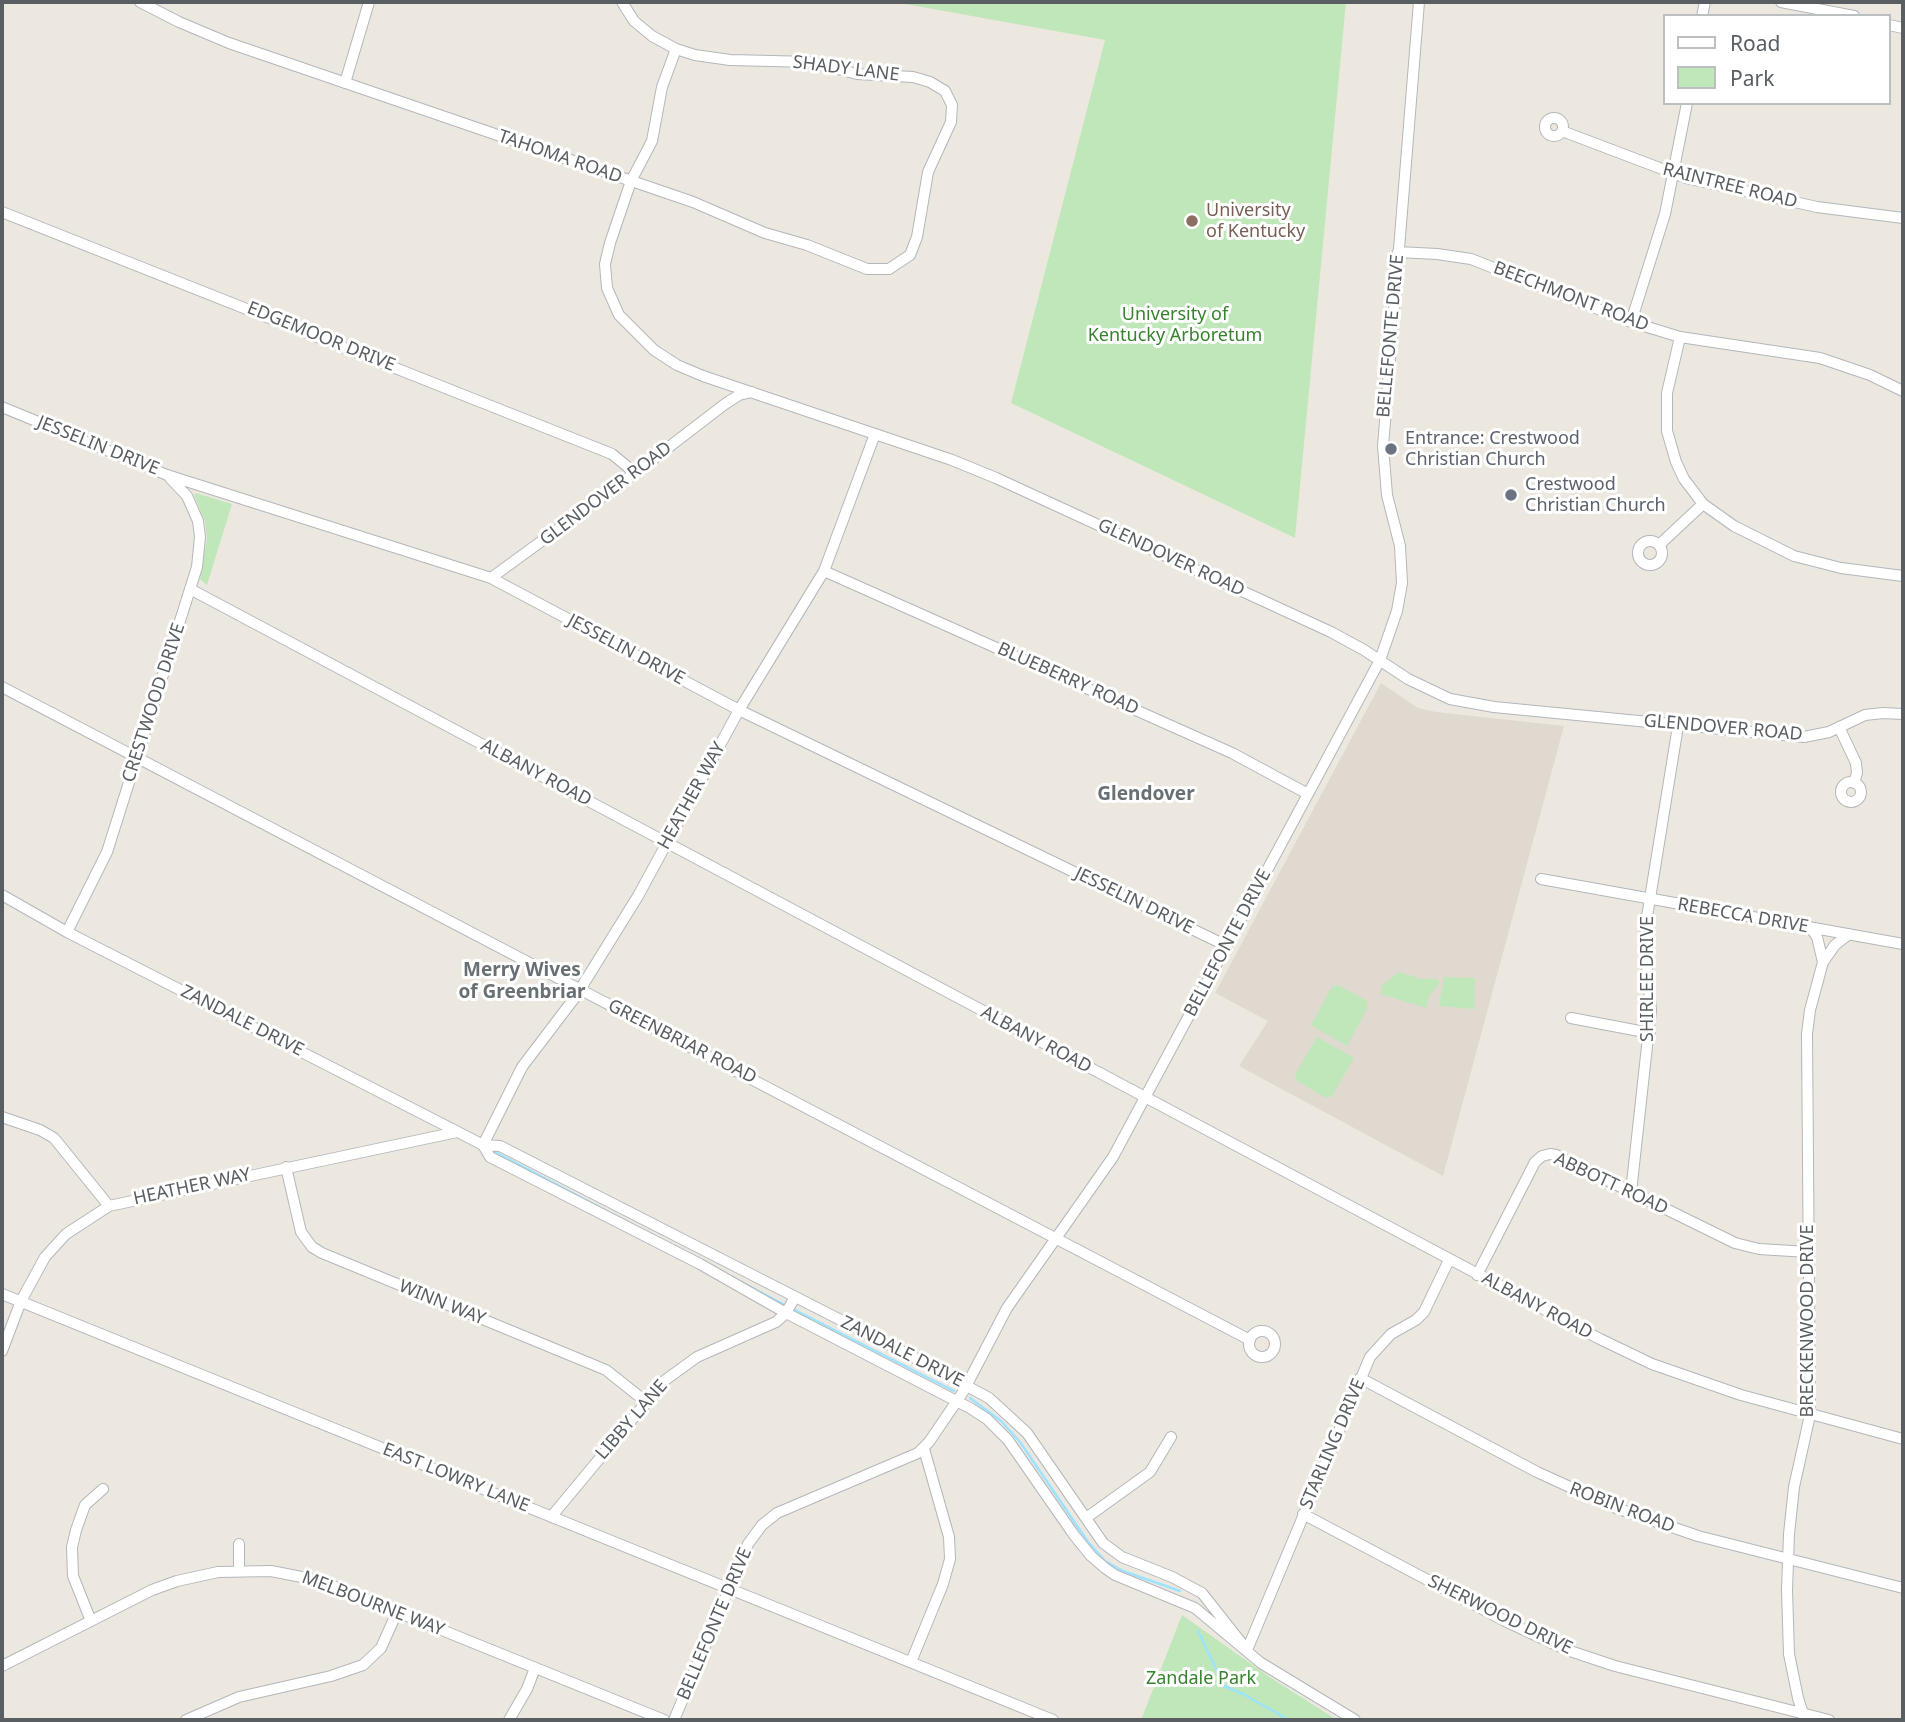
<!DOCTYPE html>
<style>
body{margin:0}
#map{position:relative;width:1905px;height:1722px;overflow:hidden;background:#ede8df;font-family:"Noto Sans",sans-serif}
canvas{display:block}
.frame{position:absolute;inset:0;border:4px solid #585e62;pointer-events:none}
.legend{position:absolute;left:1663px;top:14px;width:228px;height:91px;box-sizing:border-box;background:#fff;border:2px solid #bcbfc0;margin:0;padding:9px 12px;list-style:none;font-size:21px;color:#585e62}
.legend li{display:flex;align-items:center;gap:14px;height:35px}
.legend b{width:35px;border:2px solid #bcbfc0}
</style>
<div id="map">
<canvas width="1905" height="1722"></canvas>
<div class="frame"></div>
<ul class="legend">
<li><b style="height:9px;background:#fff"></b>Road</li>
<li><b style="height:19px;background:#c0e7b9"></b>Park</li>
</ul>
</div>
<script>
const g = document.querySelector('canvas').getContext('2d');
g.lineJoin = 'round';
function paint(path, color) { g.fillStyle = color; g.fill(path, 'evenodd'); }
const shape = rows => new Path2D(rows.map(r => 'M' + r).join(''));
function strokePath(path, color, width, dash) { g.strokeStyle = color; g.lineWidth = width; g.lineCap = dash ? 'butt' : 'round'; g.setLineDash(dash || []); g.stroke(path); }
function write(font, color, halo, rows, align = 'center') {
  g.font = font + ' "Noto Sans",sans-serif'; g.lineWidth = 6; g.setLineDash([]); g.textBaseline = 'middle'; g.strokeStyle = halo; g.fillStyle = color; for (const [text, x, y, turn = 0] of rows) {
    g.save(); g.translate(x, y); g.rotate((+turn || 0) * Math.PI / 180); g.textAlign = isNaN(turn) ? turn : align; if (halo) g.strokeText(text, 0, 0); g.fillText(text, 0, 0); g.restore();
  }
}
paint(shape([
 [1381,683,1418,708,1436,712,1564,726,1443,1176,1239,1066,1268,1021,1215,993]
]), '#dfd9d0');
paint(shape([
 [894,2,1346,2,1295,538,1011,403,1105,40],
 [196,493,232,504,207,585,200,579,207,538,205,521,194,495],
 [1399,972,1421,979,1437,979,1440,982,1428,998,1426,1008,1380,994,1382,985],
 [1444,977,1475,978,1474,1009,1439,1006],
 [1338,985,1367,1001,1368,1007,1347,1046,1311,1025,1332,987],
 [1317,1037,1354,1058,1332,1096,1326,1098,1297,1081,1295,1075],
 [1182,1615,1271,1678,1337,1720,1141,1720]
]), '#c0e7b9');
strokePath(shape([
 [495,1152,783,1304],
 [795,1310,954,1391],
 [970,1398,1001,1421,1020,1442,1088,1542,1105,1561,1123,1571,1180,1591],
 [1198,1631,1224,1686,1243,1694,1289,1720]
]), '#9de3ff', 2.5);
const minor = shape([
 [140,2,179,22,229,43,693,202,765,233,807,245,867,269,889,269,910,255,917,237,928,172,951,122,952,105,945,91,930,82,913,77,857,74,812,62,730,60,695,55,676,49,652,36,634,21,622,2],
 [1781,2,1854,16],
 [1702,16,1705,2],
 [1889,25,1903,28],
 [676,49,662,87,652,141,631,181,610,243,605,264,607,288,619,315,654,350,677,365,703,376,952,460,996,478,1331,632,1364,650,1408,679,1450,699,1494,707,1804,737,1829,732,1865,715,1883,713,1903,714],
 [345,83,369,2],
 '1545 127a9 9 0 1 1 18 0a9 9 0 1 1-18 0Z',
 [1562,131,1686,178,1817,207,1903,218],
 [2,212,612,454,635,473],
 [1398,252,1437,254,1471,259,1631,322,1680,337,1820,358,1870,375,1903,391],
 [1631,322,1665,214,1687,103],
 [1680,337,1667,393,1667,431,1676,462,1684,479,1703,504,1734,526,1794,556,1841,568,1903,576],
 [2,407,167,475,491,578,739,710,1227,946],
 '1638 553a12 12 0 1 1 24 0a12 12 0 1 1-24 0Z',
 [1659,545,1703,504],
 [824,571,1232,753,1308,794],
 [491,578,635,473,725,404,739,395,752,392],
 [190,589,1600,1339,1652,1364,1741,1395,1903,1439],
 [2,687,1250,1340],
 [1839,727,1856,763,1857,773,1854,783],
 '1841 792a10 10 0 1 1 20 0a10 10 0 1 1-20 0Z',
 [1541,879,1903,944],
 [2,895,67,932,458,1132,483,1145,500,1146,915,1358,989,1398,1027,1433,1103,1543,1122,1557,1172,1577,1202,1593,1247,1650],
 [1810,927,1817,937,1823,962],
 [67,932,107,852,197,567,200,537,198,521,187,496,170,478],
 [1571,1018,1650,1033],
 [2,1117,40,1130,54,1138,109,1206],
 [483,1145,490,1157,700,1264,786,1313,970,1408,987,1419,1008,1440,1074,1535,1091,1556,1105,1568,1115,1575,1195,1608,1261,1663,1355,1720],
 [483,1145,522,1067,576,996,638,896,739,710,824,571,875,434],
 [286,1167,301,1232,312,1247,322,1253,606,1370,645,1401],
 [1631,1192,1651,1010,1645,946,1646,923,1678,726],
 [1477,1275,1535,1162,1542,1156,1550,1154,1556,1155,1735,1243,1759,1249,1808,1252],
 [2,1294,1053,1720],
 '1249 1344a13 13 0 1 1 26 0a13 13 0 1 1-26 0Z',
 [2,1351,21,1301,45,1257,66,1234,109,1206,457,1132],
 [1360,1378,1537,1472,1616,1508,1698,1536,1903,1588],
 [1303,1514,1505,1621,1567,1650,1615,1666,1829,1720],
 [551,1517,664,1381,697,1357,776,1322,786,1313,795,1297],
 [1086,1518,1150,1472,1171,1437],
 [239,1544,239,1571],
 [91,1621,73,1576,72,1547,76,1530,85,1505,103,1489],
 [1247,1650,1370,1357,1391,1334,1416,1320,1424,1312,1449,1260],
 [911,1662,943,1584,950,1559,949,1537,924,1449],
 [2,1666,152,1590,177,1581,218,1572,271,1571,317,1580,343,1590,664,1720],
 [186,1720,239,1697,331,1676,363,1665,381,1648,397,1612],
 [509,1720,527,1689,535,1668],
 [674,1720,748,1544,762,1525,777,1513,918,1453,929,1442,963,1392,1007,1308,1113,1157,1380,660,1397,611,1402,583,1400,546,1387,495,1383,446,1419,2],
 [1805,1720,1798,1698,1789,1654,1787,1590,1789,1534,1794,1487,1810,1415,1807,1034,1810,1010,1823,962,1835,945,1849,934]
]);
strokePath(minor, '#b2b7bb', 12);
strokePath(minor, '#fff', 10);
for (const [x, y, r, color] of [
 [1192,221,7,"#8d6e63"],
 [1391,449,7,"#6b7280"],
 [1511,495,7,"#6b7280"]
]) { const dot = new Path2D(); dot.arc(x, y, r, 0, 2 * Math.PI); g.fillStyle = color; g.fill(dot); strokePath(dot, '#fff', 2.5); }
write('18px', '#585e62', '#fff', [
 ["SHADY LANE",846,69,7],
 ["TAHOMA ROAD",560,157,19],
 ["RAINTREE ROAD",1730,186,14],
 ["BEECHMONT ROAD",1571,297,21],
 ["BELLEFONTE DRIVE",1391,336,-85],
 ["EDGEMOOR DRIVE",321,337,22],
 ["JESSELIN DRIVE",98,446,22],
 ["GLENDOVER ROAD",606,494,-37],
 ["GLENDOVER ROAD",1171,558,25],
 ["JESSELIN DRIVE",626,650,28],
 ["BLUEBERRY ROAD",1068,679,24],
 ["CRESTWOOD DRIVE",154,703,-72],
 ["GLENDOVER ROAD",1723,728,5],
 ["ALBANY ROAD",536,773,28],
 ["HEATHER WAY",692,796,-61],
 ["JESSELIN DRIVE",1134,901,26],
 ["REBECCA DRIVE",1743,916,10],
 ["BELLEFONTE DRIVE",1228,943,-62],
 ["SHIRLEE DRIVE",1648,979,-90],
 ["ZANDALE DRIVE",242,1021,27],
 ["ALBANY ROAD",1036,1040,28],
 ["GREENBRIAR ROAD",682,1042,27],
 ["ABBOTT ROAD",1611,1184,25],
 ["HEATHER WAY",192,1187,-12],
 ["WINN WAY",442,1303,22],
 ["ALBANY ROAD",1537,1306,28],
 ["BRECKENWOOD DRIVE",1808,1321,-90],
 ["ZANDALE DRIVE",902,1352,27],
 ["LIBBY LANE",632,1420,-49],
 ["STARLING DRIVE",1333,1444,-67],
 ["EAST LOWRY LANE",456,1478,22],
 ["ROBIN ROAD",1622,1508,21],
 ["MELBOURNE WAY",373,1604,21],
 ["SHERWOOD DRIVE",1500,1615,26],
 ["BELLEFONTE DRIVE",715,1624,-67]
]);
write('18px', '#785e54', '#fff', [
 ["University",1206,211],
 ["of Kentucky",1206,232]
], 'left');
write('18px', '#37832e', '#fff', [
 ["University of",1175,315],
 ["Kentucky Arboretum",1175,336],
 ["Zandale Park",1201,1679]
]);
write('18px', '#5b616d', '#fff', [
 ["Entrance: Crestwood",1405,439],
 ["Christian Church",1405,460],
 ["Crestwood",1525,485],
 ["Christian Church",1525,506]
], 'left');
write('bold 19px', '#697074', '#fff', [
 ["Glendover",1146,795],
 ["Merry Wives",522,971],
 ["of Greenbriar",522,993]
]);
</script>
